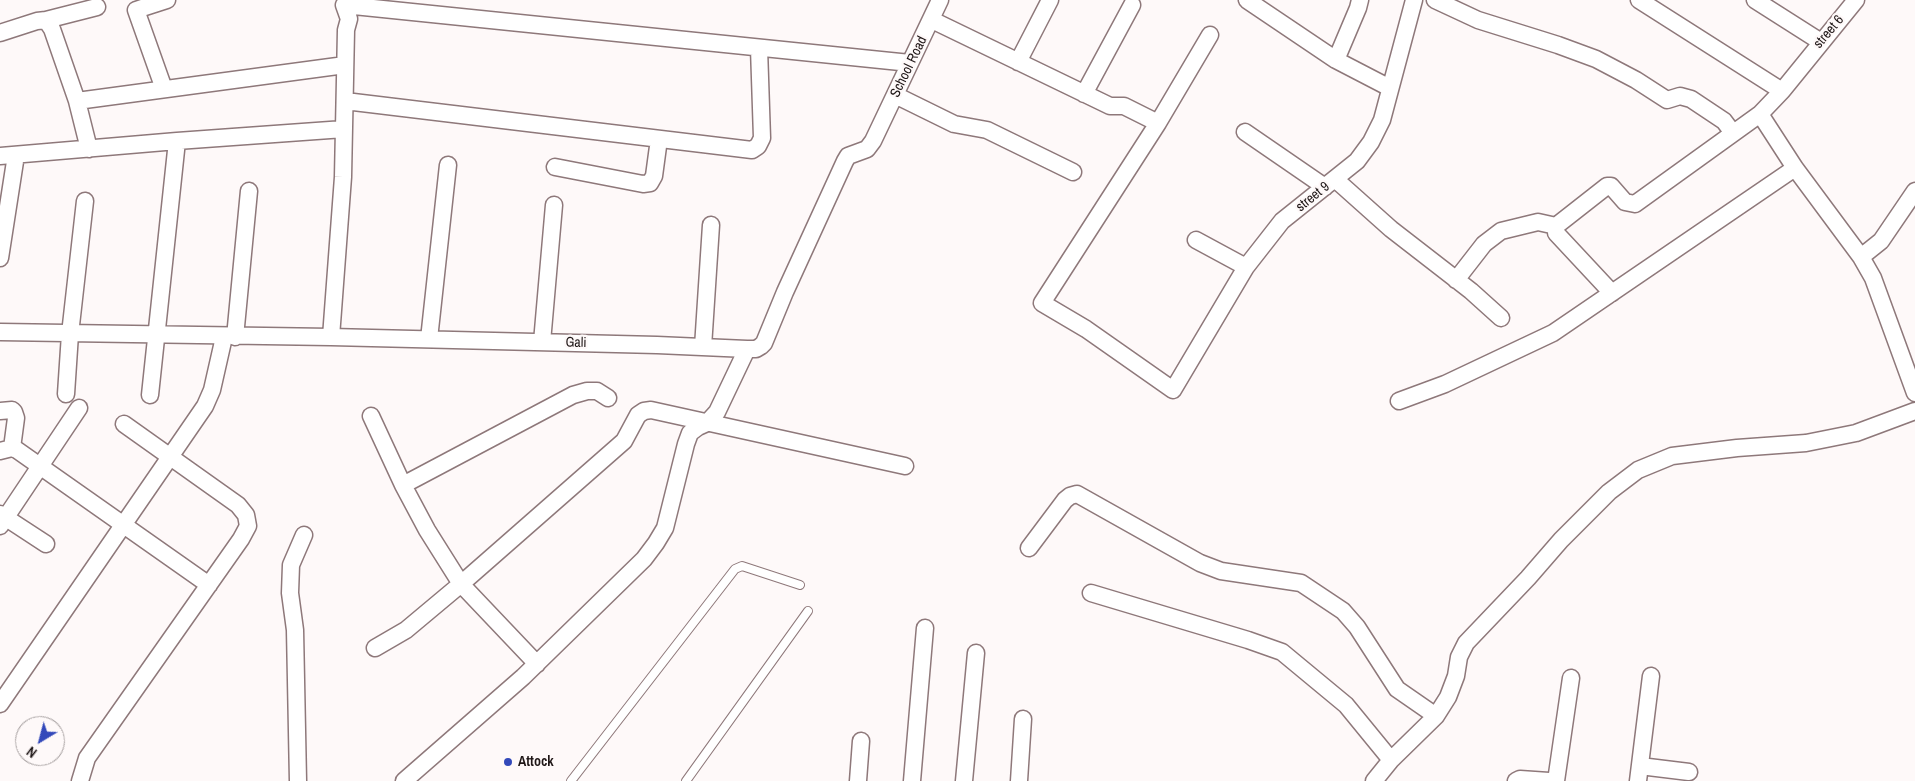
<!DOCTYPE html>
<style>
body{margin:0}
#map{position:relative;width:1915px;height:781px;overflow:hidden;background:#fef9f9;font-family:"Archivo Narrow",sans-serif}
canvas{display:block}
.north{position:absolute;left:15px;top:716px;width:50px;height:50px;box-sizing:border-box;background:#fef9f9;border:1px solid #a49e9e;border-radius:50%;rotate:217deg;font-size:14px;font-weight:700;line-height:20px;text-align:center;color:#1e1616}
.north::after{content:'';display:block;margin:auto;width:18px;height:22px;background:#3349ba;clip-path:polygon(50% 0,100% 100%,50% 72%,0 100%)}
</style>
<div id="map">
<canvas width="1915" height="781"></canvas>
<div class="north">N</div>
</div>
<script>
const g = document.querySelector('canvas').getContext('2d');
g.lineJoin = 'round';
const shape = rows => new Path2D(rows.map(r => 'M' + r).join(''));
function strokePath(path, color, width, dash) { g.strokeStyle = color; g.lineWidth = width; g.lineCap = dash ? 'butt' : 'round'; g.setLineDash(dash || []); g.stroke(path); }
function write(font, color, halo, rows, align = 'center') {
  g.font = font + ' "Archivo Narrow",sans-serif'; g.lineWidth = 4.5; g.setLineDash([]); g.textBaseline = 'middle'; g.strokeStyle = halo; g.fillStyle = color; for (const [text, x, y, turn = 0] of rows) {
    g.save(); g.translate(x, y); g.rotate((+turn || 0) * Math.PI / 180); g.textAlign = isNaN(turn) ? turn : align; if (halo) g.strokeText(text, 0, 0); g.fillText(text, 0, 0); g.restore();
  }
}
const lane = shape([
 [571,781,735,569,742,566,800,585],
 [686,781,808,611]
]);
const street = shape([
 [1247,0,1336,60,1390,88],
 [1435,0,1478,20,1558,45,1596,59,1636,80,1667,100,1680,96,1691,99,1724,121,1733,133],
 [1639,0,1782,91],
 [1755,0,1821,42],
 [46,20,97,7],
 [932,20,1110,106,1124,106,1158,123,1042,303,1086,329,1173,390,1246,267,1282,221,1357,161,1371,142,1382,120,1414,0],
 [0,33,37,21,46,20,52,29,77,101,89,149],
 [1336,60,1358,8,1360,0],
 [1018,62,1050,0],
 [164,89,136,10,167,0],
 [1084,94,1132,5],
 [895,95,954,124,987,130,1073,172],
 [77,101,345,65],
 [345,101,752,150,758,146,762,138,759,48],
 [1760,114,1795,168,1861,257,1873,278,1915,393],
 [1158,123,1210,35],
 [1245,132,1325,187],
 [177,141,344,129],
 [0,156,177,141,150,395],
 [555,167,643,184,650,183,654,176,659,139],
 [1335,179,1391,229,1471,291,1501,318],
 [1196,240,1246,267],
 [1861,257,1881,241,1915,191],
 [0,258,16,155],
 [1456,280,1484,244,1501,231,1538,222,1556,226],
 [1612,293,1556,233,1556,226,1607,186,1611,186,1625,202,1635,204,1760,114,1782,91,1856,0],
 [0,332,331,337,343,177,346,30,349,19,344,5,910,63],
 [235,337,249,191],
 [331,337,657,345,747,349,756,349,761,346,764,343,785,292,845,161,848,156,867,149,873,141,940,0],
 [429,339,448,165],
 [542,342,554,205],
 [703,347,711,225],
 [66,394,70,334,85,201],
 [1399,401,1445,384,1553,333,1795,168],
 [0,411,12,410,14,412,16,418,12,448],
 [371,416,403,485,427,530,461,584,537,664],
 [0,451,12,448,17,450,209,585],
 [403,485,573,395,587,391,597,391,608,398],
 [0,514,46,544],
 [0,526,79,408],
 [1029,548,1065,500,1070,496,1077,494,1200,563,1221,571,1301,583,1343,611,1357,627,1397,689,1436,716],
 [1091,593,1248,640,1282,652,1346,705,1391,760],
 [375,648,406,630,461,584,624,441,638,415,644,411,651,410,905,466],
 [0,704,205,406,212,390,224,337],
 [1640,766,1689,772],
 [80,781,87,758,241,539,248,526,246,515,238,505,124,424],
 [298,781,295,630,290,593,291,565,304,535],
 [404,781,523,677,644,559,656,543,665,528,686,444,690,433,698,427,707,423,717,412,747,349],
 [858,781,861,741],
 [912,781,925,628],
 [964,781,976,653],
 [1019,781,1023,719],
 [1374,781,1391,760,1436,716,1448,697,1456,676,1459,657,1466,643,1528,578,1561,540,1609,492,1638,470,1672,456,1737,448,1806,443,1856,433,1915,411],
 [1516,781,1520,779,1549,781],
 [1556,781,1571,678],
 [1638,781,1651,676]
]);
strokePath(lane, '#8e787a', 10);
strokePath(street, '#8e787a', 19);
strokePath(lane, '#fff', 8);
strokePath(street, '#fff', 16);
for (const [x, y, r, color] of [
 [508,762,5,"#3349ba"]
]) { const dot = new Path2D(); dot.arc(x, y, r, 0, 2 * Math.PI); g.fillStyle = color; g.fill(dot); strokePath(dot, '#fef9f9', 2); }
write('14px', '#1e1616', '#fef9f9', [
 ["street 6",1829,32,-50],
 ["School Road",909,67,-64],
 ["street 9",1313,197,-39],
 ["Gali",576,343,1]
]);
write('bold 14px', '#1e1616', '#fef9f9', [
 ["Attock",518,762]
], 'left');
</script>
